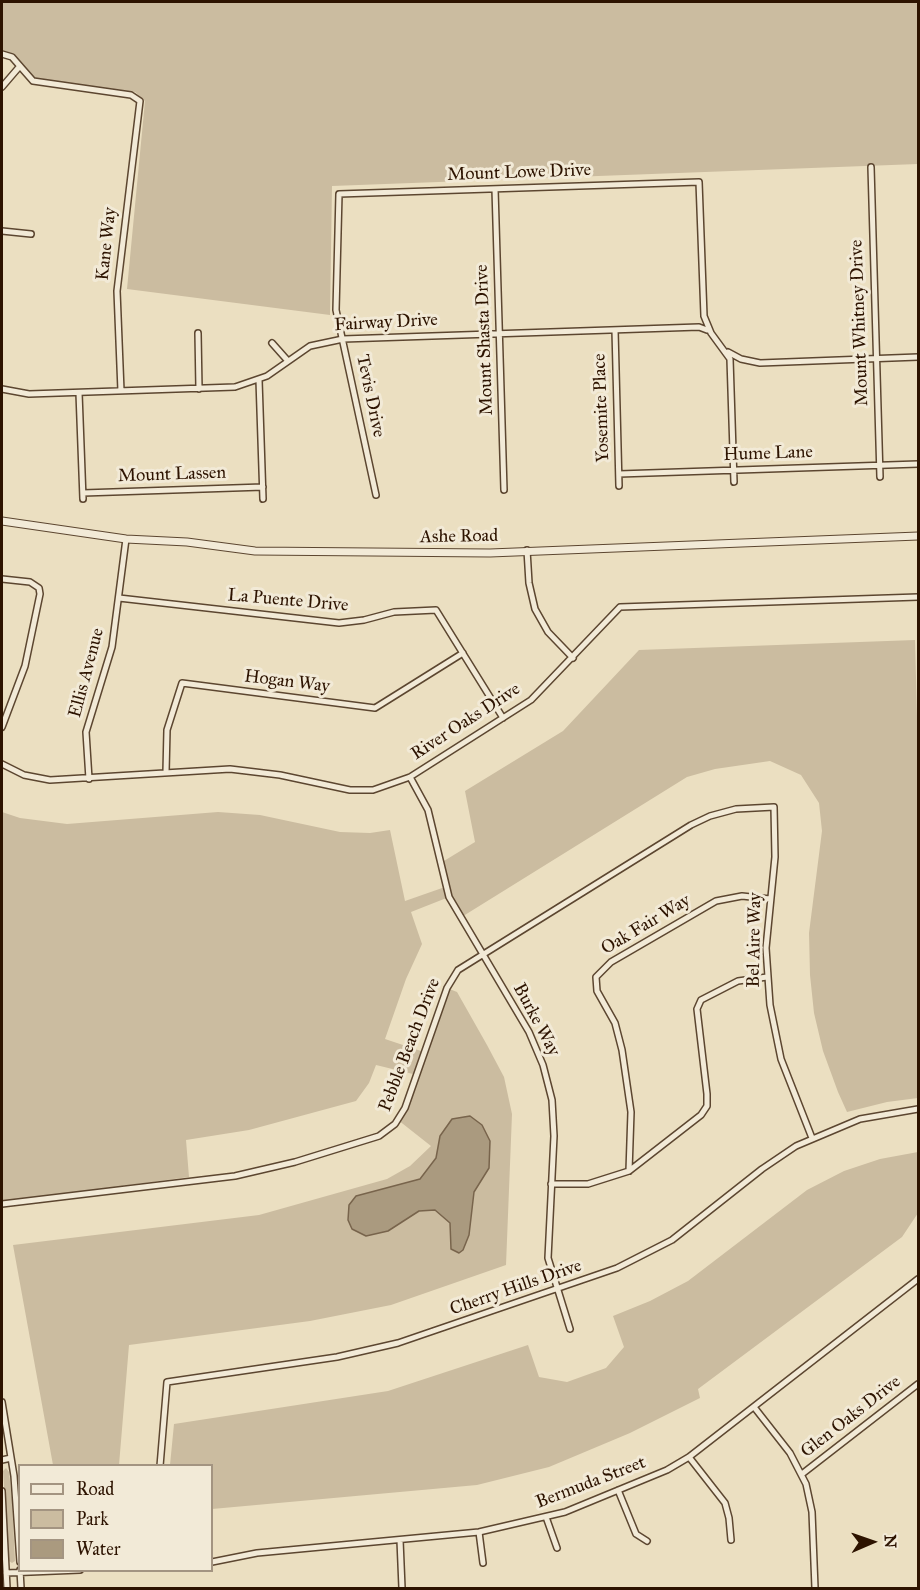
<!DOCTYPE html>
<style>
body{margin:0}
#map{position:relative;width:920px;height:1590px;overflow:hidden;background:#ebdfc1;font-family:"IM FELL Great Primer",serif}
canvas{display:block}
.frame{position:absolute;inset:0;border:3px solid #2d1300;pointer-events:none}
.legend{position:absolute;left:18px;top:1464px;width:195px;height:108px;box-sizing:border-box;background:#f2ead7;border:2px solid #a39481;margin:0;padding:8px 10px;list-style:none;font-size:18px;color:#2d1300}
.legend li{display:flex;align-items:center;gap:12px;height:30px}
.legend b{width:30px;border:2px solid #a39481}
.north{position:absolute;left:842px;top:1512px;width:60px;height:60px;-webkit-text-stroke:4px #f2ead7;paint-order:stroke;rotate:88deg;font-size:16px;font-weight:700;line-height:24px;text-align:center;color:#2d1300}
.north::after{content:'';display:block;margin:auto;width:21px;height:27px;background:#2d1300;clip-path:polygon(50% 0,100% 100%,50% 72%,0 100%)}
</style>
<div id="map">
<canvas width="920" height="1590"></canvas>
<div class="frame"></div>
<ul class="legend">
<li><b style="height:8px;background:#f2ead7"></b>Road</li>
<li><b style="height:16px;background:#cbbca0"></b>Park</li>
<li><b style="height:16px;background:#aa9a7f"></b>Water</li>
</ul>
<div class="north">N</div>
</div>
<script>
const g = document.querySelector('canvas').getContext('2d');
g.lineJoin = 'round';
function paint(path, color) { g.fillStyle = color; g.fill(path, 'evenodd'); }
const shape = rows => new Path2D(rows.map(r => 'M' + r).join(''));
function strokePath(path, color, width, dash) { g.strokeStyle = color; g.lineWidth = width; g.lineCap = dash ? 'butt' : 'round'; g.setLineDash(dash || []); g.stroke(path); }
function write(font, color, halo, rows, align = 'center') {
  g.font = font + ' "IM FELL Great Primer",serif'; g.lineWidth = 6; g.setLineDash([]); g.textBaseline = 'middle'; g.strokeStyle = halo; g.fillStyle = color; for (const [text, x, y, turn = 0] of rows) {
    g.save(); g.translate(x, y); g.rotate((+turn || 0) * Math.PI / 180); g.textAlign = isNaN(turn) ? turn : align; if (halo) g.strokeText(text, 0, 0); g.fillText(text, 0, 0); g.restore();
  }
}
paint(shape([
 [2,2,914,2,918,4,918,164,332,186,330,315,127,289,145,101,135,92,35,78,14,54,2,50],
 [915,640,918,754,918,1098,887,1102,847,1112,838,1092,823,1051,814,1013,810,975,809,933,822,831,819,803,801,775,770,761,715,769,687,777,460,918,449,897,411,912,422,944,406,979,385,1039,424,1052,447,988,457,992,487,1045,504,1077,512,1114,506,1265,391,1305,310,1321,129,1345,119,1465,53,1465,13,1245,259,1215,387,1179,410,1166,431,1146,398,1120,417,1075,376,1065,369,1083,356,1101,249,1130,186,1140,189,1177,2,1202,2,812,20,818,67,824,218,812,260,815,340,832,370,833,390,830,405,901,445,887,439,864,475,842,465,791,563,731,639,650],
 [918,1152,918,1213,902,1237,698,1389,700,1398,630,1433,549,1467,477,1485,212,1509,212,1466,170,1465,174,1424,388,1391,528,1345,539,1377,567,1382,606,1368,624,1347,613,1316,650,1301,688,1281,807,1190,844,1171,880,1159],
 [6,1468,9,1472,12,1500,15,1561,12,1563,9,1561,3,1471]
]), '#cbbca0');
const water = shape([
 [470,1116,482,1125,490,1141,489,1168,474,1192,469,1235,463,1250,459,1253,451,1249,450,1223,435,1210,419,1211,388,1231,366,1236,352,1229,348,1220,349,1205,356,1196,420,1179,436,1158,440,1136,452,1119,470,1116]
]);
paint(water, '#aa9a7f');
strokePath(water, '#78644c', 1.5);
const minor = shape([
 [2,54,12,57,33,81,131,95,140,101,117,291,121,391],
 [2,87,20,66],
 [871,167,880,477],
 [495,189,504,490],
 [2,231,31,234],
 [615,330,619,486],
 [198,333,199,389],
 [272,343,288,361],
 [728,352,741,359,760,363,918,357],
 [259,380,263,499],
 [2,389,29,394,235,387,267,376,310,346,343,339,699,327,707,330],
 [79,393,83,499],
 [619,474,918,464],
 [83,493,263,487],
 [376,495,336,310,339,194,699,182,704,316,711,333,730,359,734,482],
 [527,550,529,583,535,609,548,632,573,658],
 [2,579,30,582,39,588,40,594,25,666,2,727],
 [119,598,339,623,364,620,394,612,436,610,503,718],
 [2,764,24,775,50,780,230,769,280,775,350,790,373,790,410,777,531,700,620,607,918,597],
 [166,772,167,730,182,683,375,708,463,653],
 [410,777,428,810,449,897,529,1032,543,1065,552,1100,554,1136,548,1258,570,1329],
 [89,779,86,732,112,647,126,539],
 [629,1171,631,1112,622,1050,615,1023,597,991,596,977,611,962,716,901,742,896,770,899],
 [551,1184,588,1184,629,1171,701,1115,707,1106,707,1094,697,1009,701,1000,738,981,767,977],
 [2,1204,235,1176,295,1162,379,1136,395,1124,405,1108,447,988,458,970,691,825,710,816,736,809,774,807,775,857,766,948,770,1005,781,1059,812,1138],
 [2,1402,14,1476,20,1562],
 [754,1407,790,1453,806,1484,812,1512,815,1588],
 [689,1457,725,1503,729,1518,731,1540],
 [2,1460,11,1458],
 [160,1466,167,1382,337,1357,398,1343,617,1268,672,1240,762,1169,796,1146,860,1119,918,1109],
 [802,1474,918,1384],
 [618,1490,636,1534,647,1541],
 [2,1491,7,1588],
 [546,1517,557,1548],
 [479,1532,483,1563],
 [400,1540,402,1588],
 [212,1562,257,1553,479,1532,565,1512,667,1470,689,1457,918,1279],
 [20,1570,21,1588],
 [6,1573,80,1570]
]);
const tertiary = shape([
 [2,521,126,539,187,542,255,551,490,553,918,536]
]);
strokePath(minor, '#5c4630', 8);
strokePath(tertiary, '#5c4630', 9);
strokePath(minor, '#f2ead7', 5);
strokePath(tertiary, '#f2ead7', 7);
write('18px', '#2d1300', '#f2ead7', [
 ["Mount Lowe Drive",519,173,-2],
 ["Kane Way",107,244,-84],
 ["Fairway Drive",386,323,-3],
 ["Mount Whitney Drive",860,323,-92],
 ["Mount Shasta Drive",485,340,-92],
 ["Tevis Drive",370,396,78],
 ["Yosemite Place",602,408,-92],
 ["Hume Lane",768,454,-2],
 ["Mount Lassen",172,475,-2],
 ["Ashe Road",459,537,-1],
 ["La Puente Drive",288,601,5],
 ["Ellis Avenue",87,673,-75],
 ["Hogan Way",287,682,7],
 ["River Oaks Drive",466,722,-33],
 ["Oak Fair Way",646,925,-31],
 ["Bel Aire Way",755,940,-89],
 ["Burke Way",536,1020,62],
 ["Pebble Beach Drive",410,1045,-69],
 ["Cherry Hills Drive",516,1288,-19],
 ["Glen Oaks Drive",851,1417,-38],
 ["Bermuda Street",591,1483,-21]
]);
</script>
